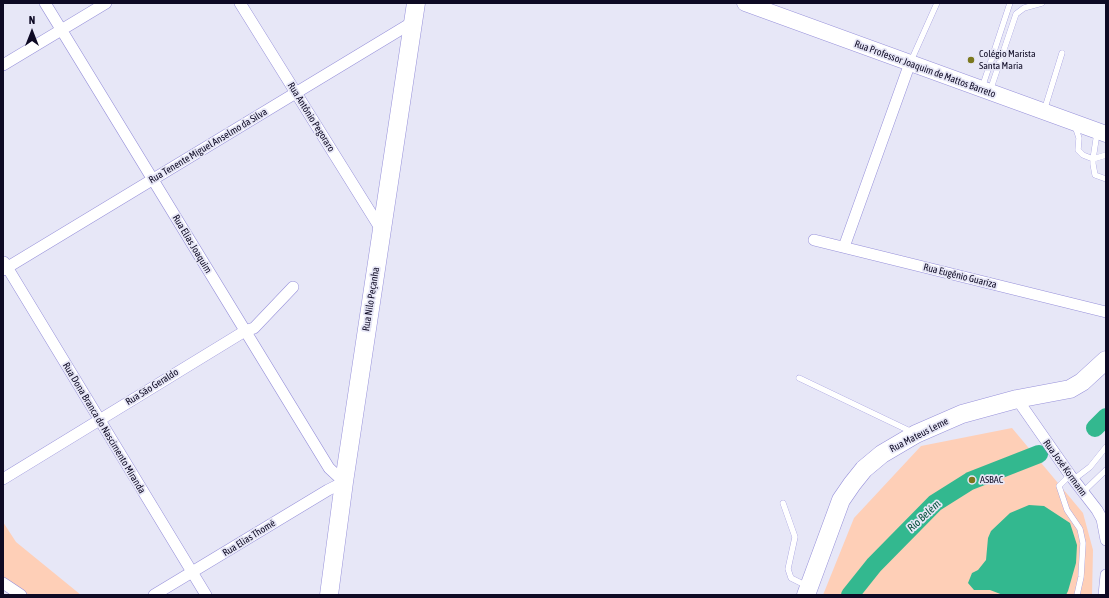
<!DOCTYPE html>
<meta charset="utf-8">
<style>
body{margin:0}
#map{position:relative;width:1109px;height:598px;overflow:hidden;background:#e7e7f7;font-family:"Asap Condensed",sans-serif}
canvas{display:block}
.frame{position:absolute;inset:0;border:4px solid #0e0a24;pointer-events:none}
.north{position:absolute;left:12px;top:12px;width:40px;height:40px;-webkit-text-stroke:3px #e7e7f7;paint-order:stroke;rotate:0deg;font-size:11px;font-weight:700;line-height:16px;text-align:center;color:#0e0a24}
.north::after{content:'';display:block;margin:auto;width:14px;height:18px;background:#0e0a24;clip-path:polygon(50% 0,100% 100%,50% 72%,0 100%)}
</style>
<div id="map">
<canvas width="1109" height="598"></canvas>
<div class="frame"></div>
<div class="north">N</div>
</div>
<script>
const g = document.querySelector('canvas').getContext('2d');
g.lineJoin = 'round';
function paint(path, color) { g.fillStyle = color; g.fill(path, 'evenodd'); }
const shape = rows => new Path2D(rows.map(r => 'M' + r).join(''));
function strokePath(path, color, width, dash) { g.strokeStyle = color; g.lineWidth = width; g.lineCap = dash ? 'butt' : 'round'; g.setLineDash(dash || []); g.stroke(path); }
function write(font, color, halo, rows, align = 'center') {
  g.font = font + ' "Asap Condensed",sans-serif'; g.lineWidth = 3.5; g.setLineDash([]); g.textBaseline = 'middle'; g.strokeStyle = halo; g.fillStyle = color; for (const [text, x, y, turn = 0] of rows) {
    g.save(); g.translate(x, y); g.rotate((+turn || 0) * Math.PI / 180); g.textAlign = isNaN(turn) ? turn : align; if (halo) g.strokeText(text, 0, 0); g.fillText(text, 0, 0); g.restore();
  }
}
paint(shape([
 [1012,428,1083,513,1093,550,1092,595,823,595,854,518,921,446],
 [3,522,16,542,81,595,29,595,3,577]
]), '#fecfb7');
paint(shape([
 [1029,505,1044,506,1070,523,1077,545,1076,563,1068,591,1066,595,1003,595,990,590,974,590,968,583,972,573,978,570,986,560,988,538,991,531,1010,513]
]), '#33b88f');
strokePath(shape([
 [1095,428,1106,417],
 [850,595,874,565,935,503,970,481,1039,454]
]), '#33b88f', 18);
const service = shape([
 [911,61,937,3],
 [982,88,1010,3],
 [990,91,1016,14,1024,8,1042,3],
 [1044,111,1062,53],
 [1075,126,1079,138,1078,150,1083,155,1093,159,1093,164,1095,175,1106,179],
 [1097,133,1093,159,1106,155],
 [799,378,912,432],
 [1070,475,1059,486,1067,510,1080,529,1083,543,1081,577,1077,595],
 [1073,480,1090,467,1106,447],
 [1083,492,1106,470],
 [783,503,795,537,788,569,791,578,807,586]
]);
const minor = shape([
 [45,3,329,468,344,482,328,490,154,595],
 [240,3,382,231],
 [3,65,106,3],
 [814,240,1106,312],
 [844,247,910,63],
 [4,262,206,595],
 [3,270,413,22],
 [1017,399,1070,475,1097,510,1102,519,1106,540],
 [3,479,245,331,254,328,293,287],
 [3,583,21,595],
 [1104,595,1106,575]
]);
const secondary = shape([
 [745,3,1106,134]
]);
const primary = shape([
 [329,595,344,482,416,3],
 [806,595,841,500,852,484,864,469,882,454,916,434,962,414,1017,399,1070,389,1082,382,1106,360]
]);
strokePath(service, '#9791da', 6);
strokePath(minor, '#9791da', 12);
strokePath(secondary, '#9791da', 17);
strokePath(primary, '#9791da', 19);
strokePath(service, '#fff', 5.5);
strokePath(minor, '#fff', 11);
strokePath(secondary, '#fff', 16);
strokePath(primary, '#fff', 18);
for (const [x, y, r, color] of [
 [971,60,4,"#7b781e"],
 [972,480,4,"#7b781e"]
]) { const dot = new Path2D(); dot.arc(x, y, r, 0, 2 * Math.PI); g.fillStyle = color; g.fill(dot); strokePath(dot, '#e7e7f7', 1.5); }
write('10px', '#0e0a24', '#e7e7f7', [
 ["Colégio Marista",979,54],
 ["Santa Maria",979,66],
 ["ASBAC",980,480]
], 'left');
write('10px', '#0e0a24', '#e7e7f7', [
 ["Rua Professor Joaquim de Mattos Barreto",925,69,20],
 ["Rua Antônio Pegoraro",311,117,58],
 ["Rua Tenente Miguel Anselmo da Silva",208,146,-31],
 ["Rua Elias Joaquim",192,244,59],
 ["Rua Eugênio Guariza",960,276,14],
 ["Rua Nilo Peçanha",371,299,-81],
 ["Rua São Geraldo",152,387,-32],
 ["Rua Dona Branca do Nascimento Miranda",104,428,59],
 ["Rua Mateus Leme",919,435,-27],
 ["Rua José Kormann",1065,468,54],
 ["Rua Elias Thomé",249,538,-32]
]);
write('italic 11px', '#09533d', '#e7e7f7', [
 ["Rio Belém",924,516,-43]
]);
</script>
